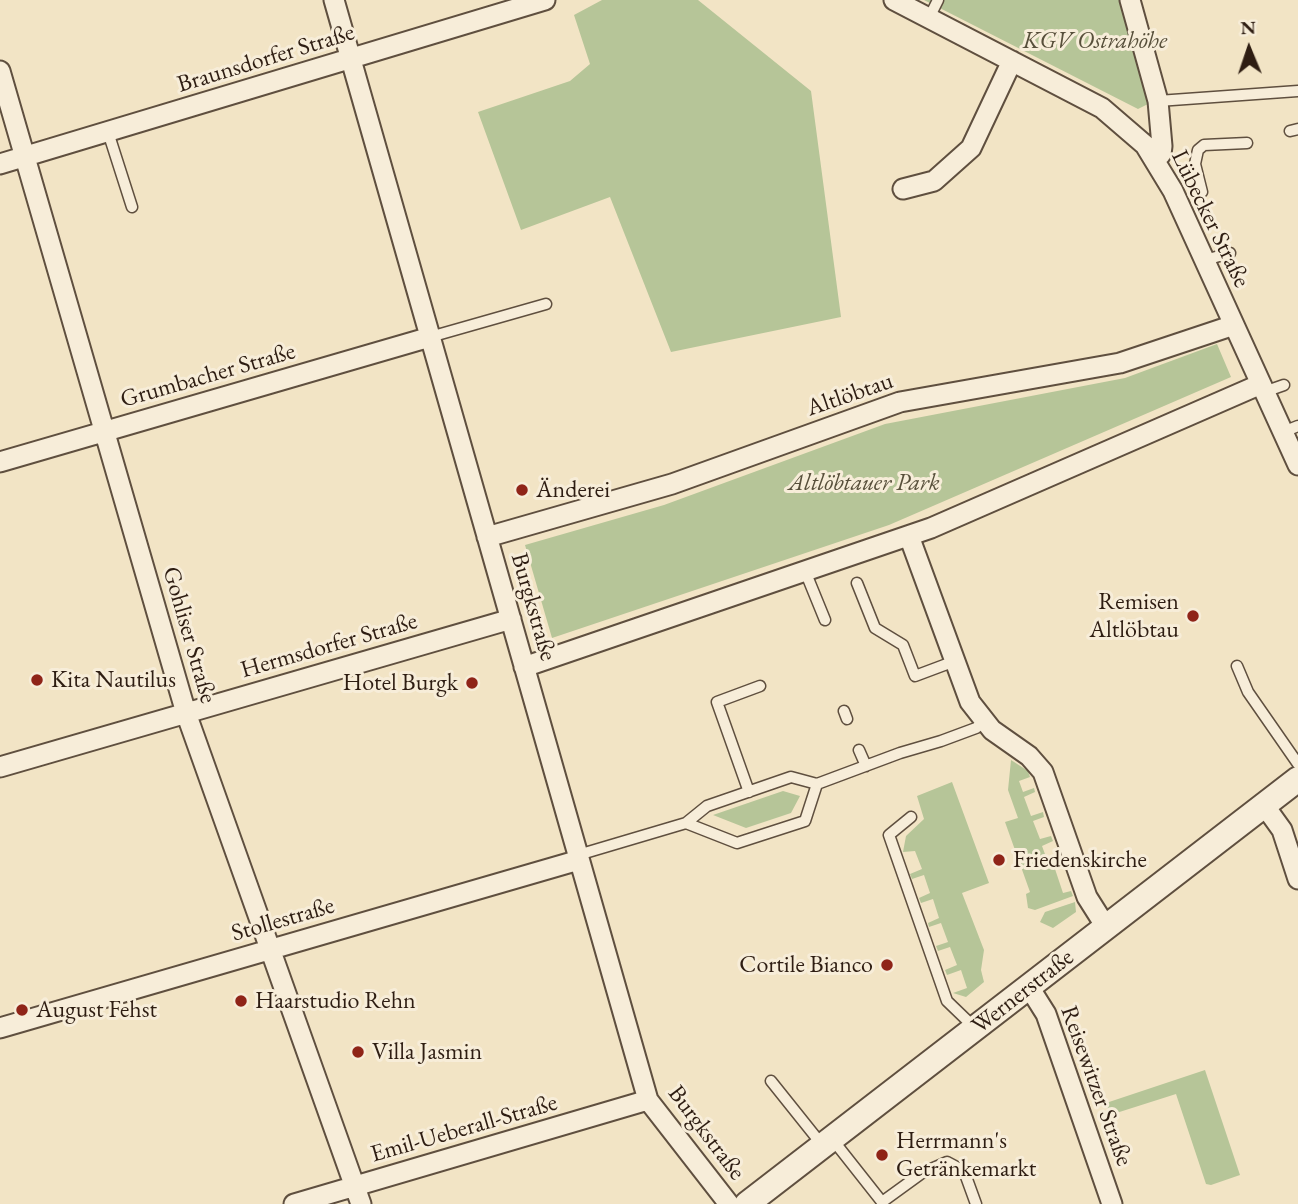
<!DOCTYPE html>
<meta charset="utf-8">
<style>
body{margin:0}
#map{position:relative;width:1298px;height:1204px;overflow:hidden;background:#f2e4c5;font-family:"EB Garamond",serif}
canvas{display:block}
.north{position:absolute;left:1214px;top:14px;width:70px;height:70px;-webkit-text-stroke:5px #f7edd9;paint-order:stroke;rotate:358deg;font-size:19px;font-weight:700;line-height:28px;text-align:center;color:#2e1d12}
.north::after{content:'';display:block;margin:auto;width:24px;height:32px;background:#2e1d12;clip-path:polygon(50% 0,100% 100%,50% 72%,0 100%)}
</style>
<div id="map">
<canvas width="1298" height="1204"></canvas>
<div class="north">N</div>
</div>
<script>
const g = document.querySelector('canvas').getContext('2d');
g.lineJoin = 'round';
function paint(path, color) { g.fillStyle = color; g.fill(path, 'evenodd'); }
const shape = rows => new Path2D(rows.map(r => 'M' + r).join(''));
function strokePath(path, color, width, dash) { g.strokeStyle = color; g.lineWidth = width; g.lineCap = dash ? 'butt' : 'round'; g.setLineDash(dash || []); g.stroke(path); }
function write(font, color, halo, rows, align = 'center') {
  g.font = font + ' "EB Garamond",serif'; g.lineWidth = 6; g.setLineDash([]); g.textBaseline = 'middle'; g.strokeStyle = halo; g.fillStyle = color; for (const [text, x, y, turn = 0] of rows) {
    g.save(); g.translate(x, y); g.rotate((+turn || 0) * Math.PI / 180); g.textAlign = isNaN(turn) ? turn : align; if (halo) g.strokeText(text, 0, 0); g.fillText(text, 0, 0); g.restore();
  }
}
paint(shape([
 [602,0,698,0,811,91,841,317,671,352,610,197,521,230,478,112,570,81,590,64,574,15],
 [924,0,1124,0,1133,22,1148,104,1138,109],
 [1217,344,1231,377,889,525,552,638,525,545,664,505,885,424,1125,378],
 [1011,760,1028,771,1030,777,1019,781,1023,792,1034,788,1035,792,1024,797,1031,816,1043,812,1044,817,1033,821,1040,839,1051,836,1053,841,1042,846,1049,865,1060,861,1062,866,1055,869,1063,893,1071,891,1073,896,1035,910,1028,908,1026,894,1030,892,1005,822,1018,818,1008,790],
 [952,782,989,883,962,893,984,950,981,970,984,982,966,997,953,993,967,988,961,970,947,975,945,970,957,965,950,947,938,951,936,946,948,942,941,923,929,927,928,923,939,918,933,899,921,903,919,898,930,893,924,875,912,879,910,874,922,869,915,851,903,852,906,836,924,819,917,796],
 [783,791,800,796,791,813,746,828,713,815],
 [1075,902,1076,912,1053,928,1040,922,1045,912],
 [1205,1070,1240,1175,1211,1185,1206,1184,1176,1094,1110,1115,1106,1103]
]), '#b6c598');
const service = shape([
 [929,18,938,0],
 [1158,101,1298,91],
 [1290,131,1298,129],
 [108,132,132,207],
 [1202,192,1195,164,1198,150,1204,145,1247,143],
 [1205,260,1230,253],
 [430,337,546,304],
 [1264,392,1284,385],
 [1283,432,1298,426],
 [805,571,825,620],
 [857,583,875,628,903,645,915,676,955,661],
 [1237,666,1248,692,1298,764],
 [844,711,847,719],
 [859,750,866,766],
 [749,792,717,702,760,686],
 [911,817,889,835,947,1001,976,1029],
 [686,823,707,806,791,777,817,784],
 [578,855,686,823,737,843,805,821,817,784,900,753,941,741,976,728,985,721],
 [771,1081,823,1146],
 [833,1140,882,1202,922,1173,947,1162,964,1171,976,1204]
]);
const minor = shape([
 [334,0,648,1100,729,1204],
 [894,0,1102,108,1145,145,1173,191,1298,465],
 [1130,0,1158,101,1162,146,1161,154,1155,160],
 [0,71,186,713,361,1204],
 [0,164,545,0],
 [903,189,934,181,971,148,1012,61],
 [0,462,430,337],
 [909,536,970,702,992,730,1029,756,1043,772,1087,897,1106,927],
 [487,537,672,484,900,402,1120,363,1234,325],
 [524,667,931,528,1261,384],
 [0,767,511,619],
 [1264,805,1282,830,1298,879],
 [1029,987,1046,1014,1112,1204],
 [0,1028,579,860],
 [294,1204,648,1100]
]);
const tertiary = shape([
 [747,1204,1298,779]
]);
strokePath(service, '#5f4f3f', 13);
strokePath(minor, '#5f4f3f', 23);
strokePath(tertiary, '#5f4f3f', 28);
strokePath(service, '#f7edd9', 10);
strokePath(minor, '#f7edd9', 19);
strokePath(tertiary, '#f7edd9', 24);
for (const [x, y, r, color] of [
 [522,490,7,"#8f2418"],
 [1193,616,7,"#8f2418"],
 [37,680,7,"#8f2418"],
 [472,683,7,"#8f2418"],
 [999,860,7,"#8f2418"],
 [887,965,7,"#8f2418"],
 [241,1001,7,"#8f2418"],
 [22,1010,7,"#8f2418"],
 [358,1052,7,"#8f2418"],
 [882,1155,7,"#8f2418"]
]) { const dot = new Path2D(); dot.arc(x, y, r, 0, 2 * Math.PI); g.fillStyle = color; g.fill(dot); strokePath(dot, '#f7edd9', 2.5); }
write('italic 24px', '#574f3a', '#f7edd9', [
 ["KGV Ostrahöhe",1095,41],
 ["Altlöbtauer Park",864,483]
]);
write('24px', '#2e1d12', '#f7edd9', [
 ["Braunsdorfer Straße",266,59,-17],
 ["Lübecker Straße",1210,219,64],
 ["Grumbacher Straße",208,376,-16],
 ["Altlöbtau",850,395,-19],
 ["Burgkstraße",533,607,74],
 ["Gohliser Straße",189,635,74],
 ["Hermsdorfer Straße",329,646,-16],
 ["Stollestraße",283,920,-16],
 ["Wernerstraße",1023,992,-38],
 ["Reisewitzer Straße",1096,1086,70],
 ["Emil-Ueberall-Straße",464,1129,-16],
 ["Burgkstraße",706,1133,53]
]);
write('24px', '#2e1d12', '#f7edd9', [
 ["Änderei",536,490],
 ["Remisen",1179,602,"right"],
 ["Altlöbtau",1179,630,"right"],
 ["Kita Nautilus",51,680],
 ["Hotel Burgk",458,683,"right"],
 ["Friedenskirche",1013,860],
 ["Cortile Bianco",873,965,"right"],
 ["Haarstudio Rehn",255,1001],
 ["August Fehst",36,1010],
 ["Villa Jasmin",372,1052],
 ["Herrmann's",896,1141],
 ["Getränkemarkt",896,1169]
], 'left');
</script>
